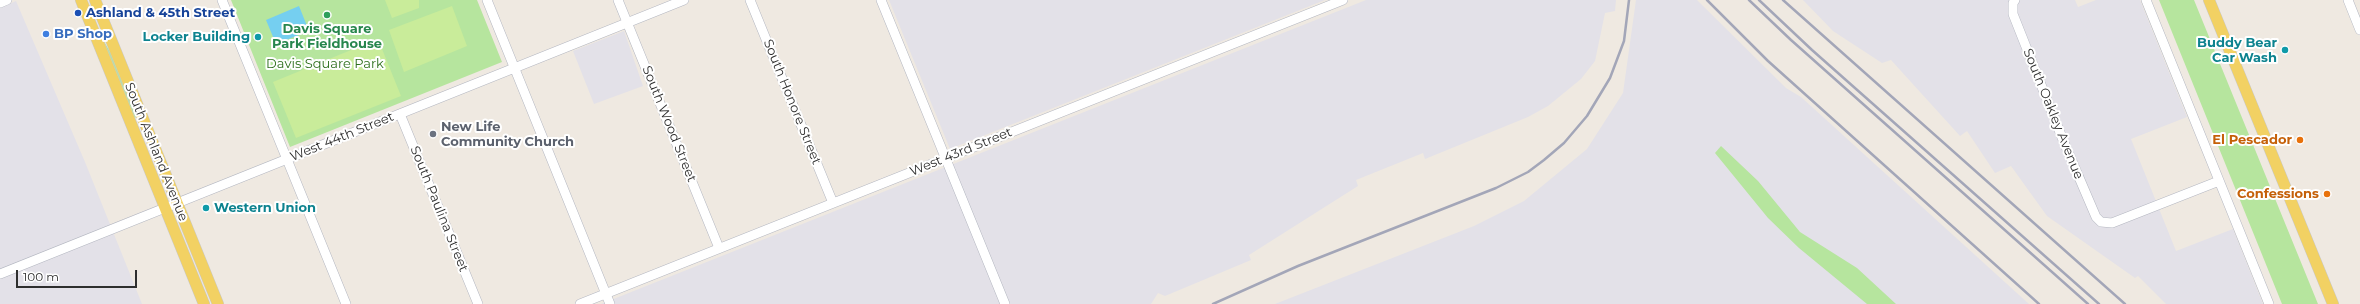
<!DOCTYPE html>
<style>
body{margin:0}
#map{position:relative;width:2360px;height:304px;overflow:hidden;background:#efe9e1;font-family:Montserrat,sans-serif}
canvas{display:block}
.scale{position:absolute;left:16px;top:270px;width:121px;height:18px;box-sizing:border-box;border:2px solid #2e2e2e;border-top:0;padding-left:5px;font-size:12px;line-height:14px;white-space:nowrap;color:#2e2e2e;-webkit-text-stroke:3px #fff;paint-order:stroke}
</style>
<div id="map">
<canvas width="2360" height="304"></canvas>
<div class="scale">100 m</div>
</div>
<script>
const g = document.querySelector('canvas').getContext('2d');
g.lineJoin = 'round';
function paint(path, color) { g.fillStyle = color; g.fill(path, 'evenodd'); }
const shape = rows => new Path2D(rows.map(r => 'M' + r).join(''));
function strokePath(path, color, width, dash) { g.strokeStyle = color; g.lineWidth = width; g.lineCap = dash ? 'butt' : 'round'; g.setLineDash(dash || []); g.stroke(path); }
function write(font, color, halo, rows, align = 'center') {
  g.font = font + ' Montserrat,sans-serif'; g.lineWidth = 4; g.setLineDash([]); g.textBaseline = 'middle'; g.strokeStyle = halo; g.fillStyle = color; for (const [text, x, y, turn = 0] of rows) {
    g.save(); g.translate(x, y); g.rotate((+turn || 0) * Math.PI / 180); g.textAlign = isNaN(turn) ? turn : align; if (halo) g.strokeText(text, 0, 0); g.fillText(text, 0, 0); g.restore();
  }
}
paint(shape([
 [889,0,1325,0,950,149],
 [1366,0,1616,0,1615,11,1605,13,1595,61,1581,79,1548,106,1528,117,1425,159,1423,153,1356,180,1358,186,1249,255,1251,260,1165,296,1158,293,1151,304,601,304],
 [1636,0,1697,0,1786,88,1801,97,2029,304,1275,304,1474,226,1524,201,1587,149,1623,93],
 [1803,0,2075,0,2078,7,2096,0,2140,0,2187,117,2131,139,2176,251,2233,229,2263,304,2166,304,2138,276,2135,278,2047,216,2011,166,1995,173,1967,131,1960,136,1891,60,1882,63,1833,31],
 [16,1,85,162,142,304,0,304,0,8],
 [624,31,643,86,594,104,573,51]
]), '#e3e1e8');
paint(shape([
 [231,0,477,0,502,62,290,147],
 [2159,0,2194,0,2318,304,2282,304],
 [102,38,112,55,137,117,134,118],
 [1721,146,1758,181,1800,232,1857,268,1896,304,1867,304,1799,248,1768,218,1715,153]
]), '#b6e59e');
paint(shape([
 [385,0,419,0,419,8,392,18],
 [452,6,467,46,404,72,389,30],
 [378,39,401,96,296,138,273,82]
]), '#c9ec9a');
paint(shape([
 [299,6,309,31,276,44,266,20]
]), '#75cff0');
const minor = shape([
 [222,0,346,304],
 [487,0,610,304],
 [618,0,719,248],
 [750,0,833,203],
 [881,0,1005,304],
 [2015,0,2013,3,2013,14,2063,140,2096,217,2101,222,2112,223,2219,181],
 [2146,0,2269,304],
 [2348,0,2360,30],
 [0,3,7,0],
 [400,114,478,304],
 [0,274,684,0],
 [580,304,1343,0]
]);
const major = shape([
 [81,0,204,304],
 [95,0,218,304],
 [2209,0,2333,304]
]);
strokePath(minor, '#b4b7c1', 10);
strokePath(major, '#c9c9c9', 12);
strokePath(minor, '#fff', 9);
strokePath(major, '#f2d163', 11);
strokePath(shape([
 [1707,0,1768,61,2039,304],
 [1749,0,1791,40,2088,304],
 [1759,0,1812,50,2099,304],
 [1783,0,2125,304],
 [1213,304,1298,266,1496,188,1528,172,1544,160,1564,143,1587,116,1610,78,1624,41,1629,0]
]), '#a3a6b8', 2.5);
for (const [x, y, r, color] of [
 [78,13,4,"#1a4fb4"],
 [327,15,4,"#2e9e5b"],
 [46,34,4,"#3f7fe0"],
 [258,37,4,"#0f9aa8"],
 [2285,50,4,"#0f9aa8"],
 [433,134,4,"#6b7280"],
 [2300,140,4,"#e8710a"],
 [2327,194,4,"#e8710a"],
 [206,208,4,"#0f9aa8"]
]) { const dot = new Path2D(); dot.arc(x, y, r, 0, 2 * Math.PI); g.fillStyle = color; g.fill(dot); strokePath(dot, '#fff', 1.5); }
write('bold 13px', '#164399', '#fff', [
 ["Ashland & 45th Street",86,13]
], 'left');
write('bold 13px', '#27864d', '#fff', [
 ["Davis Square",327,29],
 ["Park Fieldhouse",327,44]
]);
write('bold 13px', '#366cbe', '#fff', [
 ["BP Shop",54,34]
], 'left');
write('bold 13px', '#0d838f', '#fff', [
 ["Locker Building",250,37],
 ["Buddy Bear",2277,43],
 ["Car Wash",2277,58],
 ["Western Union",214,208,"left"]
], 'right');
write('13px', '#2c6e1b', '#fff', [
 ["Davis Square Park",325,64]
]);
write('13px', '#2e2e2e', '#fff', [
 ["South Honore Street",792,102,68],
 ["South Oakley Avenue",2053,114,68],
 ["South Wood Street",669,124,68],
 ["West 44th Street",342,137,-22],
 ["South Ashland Avenue",156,152,68],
 ["West 43rd Street",961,152,-22],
 ["South Paulina Street",439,209,68]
]);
write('bold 13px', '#5b616d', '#fff', [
 ["New Life",441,127],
 ["Community Church",441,142]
], 'left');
write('bold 13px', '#c56008', '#fff', [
 ["El Pescador",2292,140],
 ["Confessions",2319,194]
], 'right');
</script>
